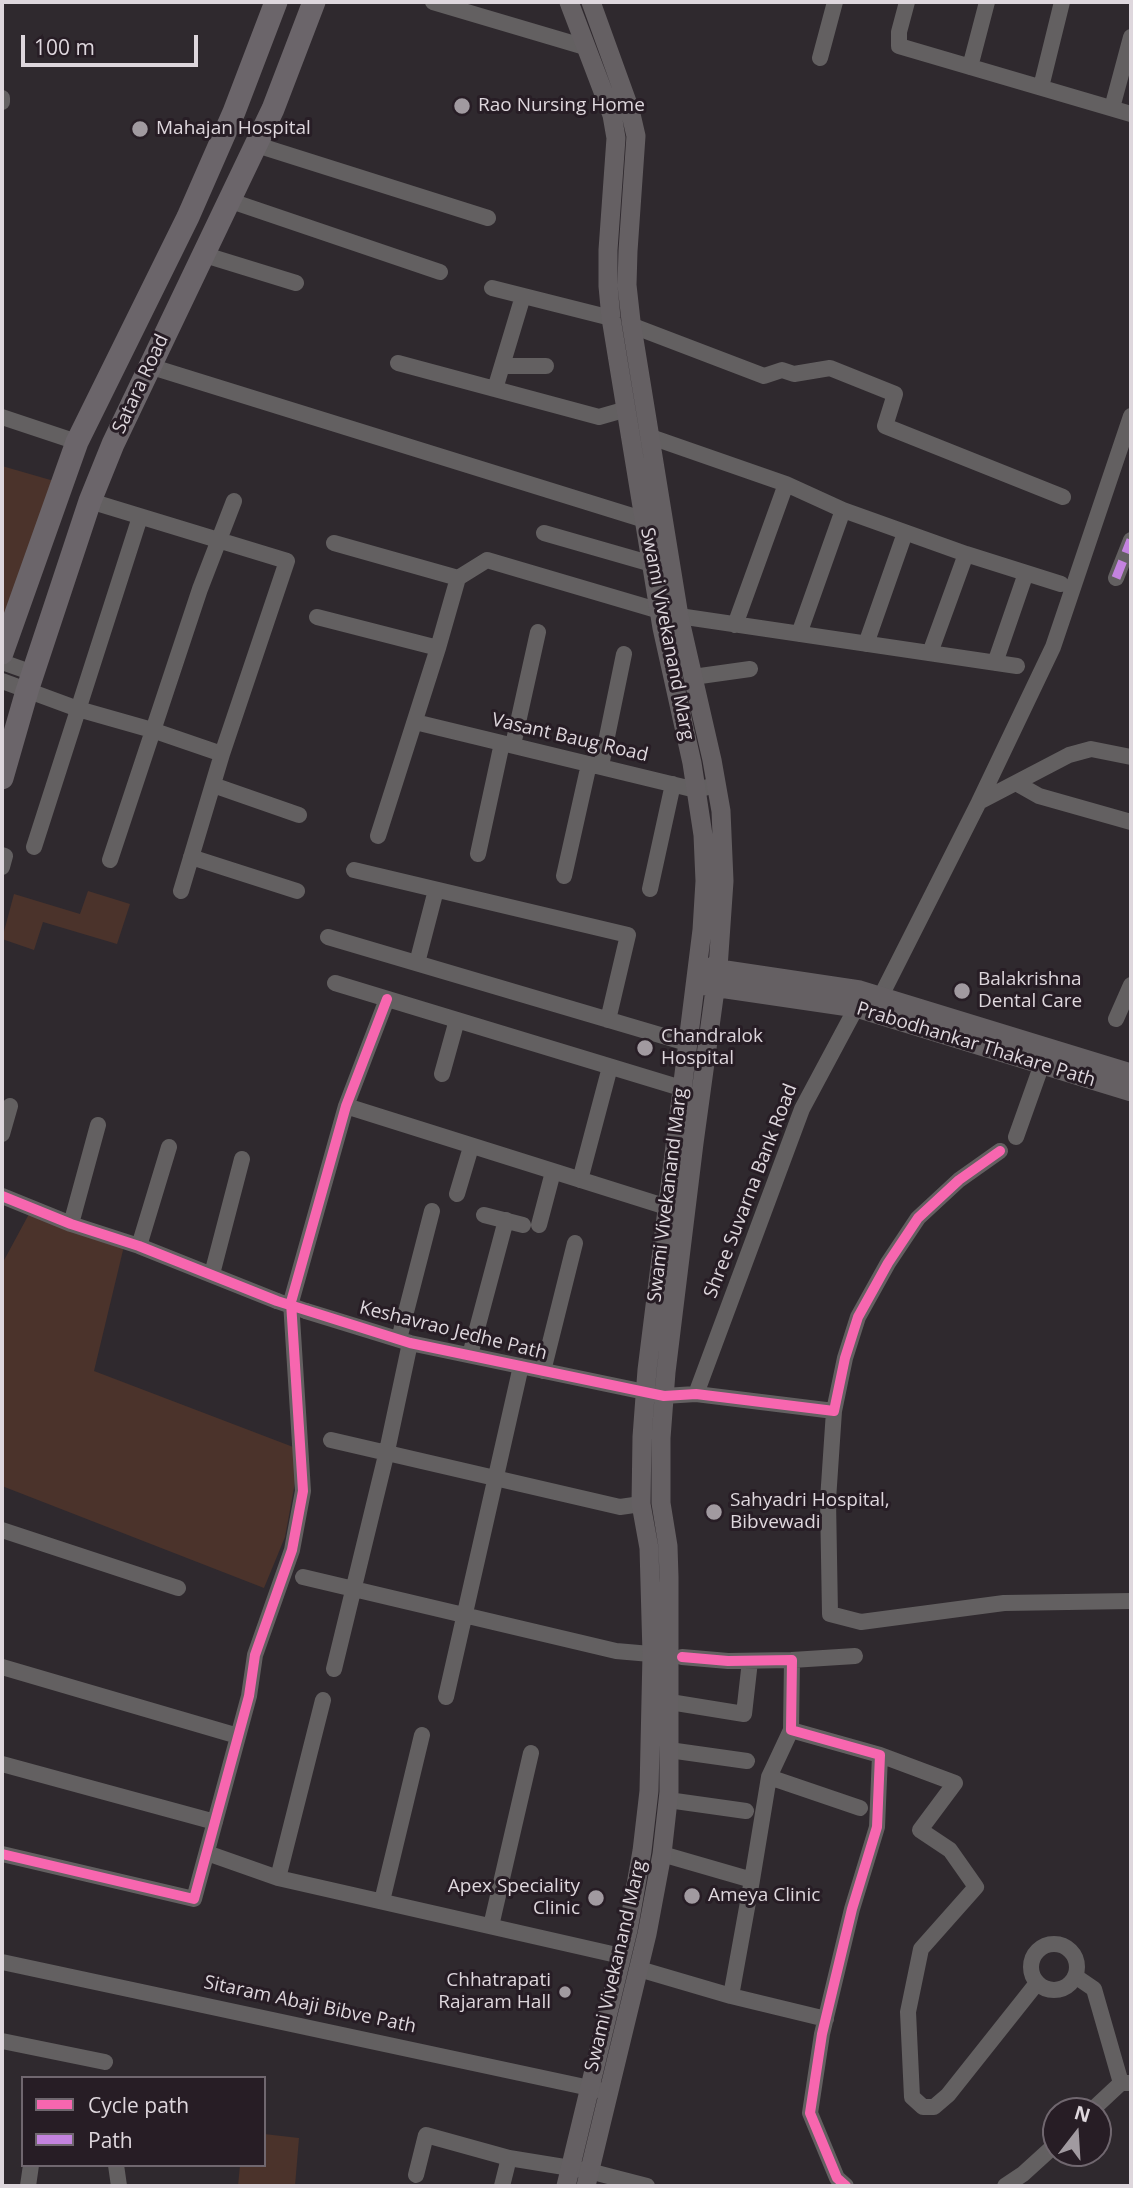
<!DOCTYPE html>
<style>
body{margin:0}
#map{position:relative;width:1133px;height:2188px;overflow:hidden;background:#2f292e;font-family:"Open Sans",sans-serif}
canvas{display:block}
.frame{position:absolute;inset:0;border:4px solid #ded7dd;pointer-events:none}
.legend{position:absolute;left:21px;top:2076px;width:245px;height:91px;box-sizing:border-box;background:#271d25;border:2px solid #70676f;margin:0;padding:9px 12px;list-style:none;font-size:21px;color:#ded7dd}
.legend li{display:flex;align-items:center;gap:14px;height:35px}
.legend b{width:35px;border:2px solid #70676f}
.north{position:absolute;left:1042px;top:2097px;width:70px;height:70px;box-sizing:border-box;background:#271d25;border:2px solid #70676f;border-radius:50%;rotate:17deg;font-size:19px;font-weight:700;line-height:28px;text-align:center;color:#ded7dd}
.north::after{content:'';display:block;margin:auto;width:24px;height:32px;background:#a19aa0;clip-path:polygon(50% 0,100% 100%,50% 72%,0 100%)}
.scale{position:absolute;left:21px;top:35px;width:177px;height:32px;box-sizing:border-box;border:4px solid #ded7dd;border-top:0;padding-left:9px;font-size:21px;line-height:24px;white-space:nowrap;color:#ded7dd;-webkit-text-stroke:5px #271d25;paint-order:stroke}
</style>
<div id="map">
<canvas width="1133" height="2188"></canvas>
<div class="frame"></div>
<ul class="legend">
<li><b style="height:9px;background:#f766af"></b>Cycle path</li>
<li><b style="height:9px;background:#c483df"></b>Path</li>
</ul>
<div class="north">N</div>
<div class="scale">100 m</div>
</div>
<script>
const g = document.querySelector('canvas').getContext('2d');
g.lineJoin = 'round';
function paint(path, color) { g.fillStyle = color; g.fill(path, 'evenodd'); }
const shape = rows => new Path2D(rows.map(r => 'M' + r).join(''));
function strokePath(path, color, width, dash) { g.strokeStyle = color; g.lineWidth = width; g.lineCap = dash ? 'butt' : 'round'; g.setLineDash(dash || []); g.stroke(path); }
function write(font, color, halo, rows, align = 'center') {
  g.font = font + ' "Open Sans",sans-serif'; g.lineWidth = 6; g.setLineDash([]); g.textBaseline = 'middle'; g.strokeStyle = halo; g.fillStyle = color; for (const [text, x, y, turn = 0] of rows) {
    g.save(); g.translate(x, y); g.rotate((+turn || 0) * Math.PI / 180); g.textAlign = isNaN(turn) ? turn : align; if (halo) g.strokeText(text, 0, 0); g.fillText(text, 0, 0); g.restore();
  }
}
paint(shape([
 [2,466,61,483,2,651],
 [88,891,130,904,117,944,43,922,34,950,2,939,14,894,80,914],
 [29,1214,124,1246,94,1371,301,1450,285,1537,264,1588,2,1486,2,1264],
 [264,2134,299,2138,295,2186,238,2186,240,2165,264,2165]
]), '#4b332b');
strokePath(shape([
 [433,2,585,47],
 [907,2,899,32,899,46,1131,114],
 [820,58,835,2],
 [970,67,987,2],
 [1041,87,1062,2],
 [2,98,2,102],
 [1112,108,1131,37],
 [257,145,488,218],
 [231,201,440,272],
 [205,255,296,283],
 [492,288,611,318],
 [633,326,764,376,782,370,794,374,830,368,895,394,885,426,1063,497],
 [398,363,599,417,627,409],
 [149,366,645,520],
 [502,366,546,366],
 [495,389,523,296],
 [2,417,77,442],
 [651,437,786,484,843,510,966,554,1061,584],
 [90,501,287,561,222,754,181,891],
 [544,533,652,564],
 [334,543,458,578,487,560,660,611],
 [1116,578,1131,540],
 [679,616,1017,666],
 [317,617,438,648],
 [735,625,786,484],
 [799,634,843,510],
 [866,644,905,533],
 [930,653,966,554],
 [2,662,33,673],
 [995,663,1026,573],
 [693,677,750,669],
 [2,681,78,709,152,730,222,754],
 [415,722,696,790,716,785],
 [513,745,538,632],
 [601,766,624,654],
 [1016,783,1039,796,1131,822],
 [213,785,299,815],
 [979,802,1053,647,1131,416],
 [378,836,438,648,458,578],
 [34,847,140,517],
 [478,854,502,743],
 [2,855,5,856,2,867],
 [191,857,297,891],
 [110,860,200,589,234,501],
 [354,870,628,935,608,1020],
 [564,876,589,764],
 [650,889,673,784],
 [328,937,687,1043],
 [417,963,436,890],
 [335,983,681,1088],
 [881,996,979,802,1069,755,1091,749,1131,757],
 [1116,1019,1131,985],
 [442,1074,457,1020],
 [346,1106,667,1207],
 [2,1134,10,1106],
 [1016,1137,1042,1064],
 [580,1180,610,1067],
 [457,1194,471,1147],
 [2,1196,71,1224,139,1246,277,1301],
 [484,1215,523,1225],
 [71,1224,98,1125],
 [539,1225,553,1172],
 [139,1246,169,1147],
 [212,1274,242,1159],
 [306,1311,410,1343,645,1392,664,1396,696,1394,834,1411,845,1358,858,1317,888,1263,918,1218,959,1180,1000,1151],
 [399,1339,432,1211],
 [470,1355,506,1220],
 [543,1371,575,1243],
 [696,1394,802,1109,856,1008],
 [834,1411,828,1500,830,1614,861,1622,1004,1603,1131,1601],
 [331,1440,620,1507,641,1504],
 [2,1530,178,1588],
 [303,1577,616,1651,662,1655],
 [682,1657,728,1661,792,1660,791,1730,880,1755,877,1827,852,1909,822,2034,810,2113,837,2178,846,2186],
 [792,1660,855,1656],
 [2,1667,238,1736],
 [334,1669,387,1451,410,1343],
 [446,1697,521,1366],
 [670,1702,744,1714,750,1661],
 [669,1750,747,1761],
 [880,1755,955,1783,920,1830,950,1850,976,1887,921,1949,908,2012,912,2097,923,2107,934,2107,948,2095,1037,1983],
 [2,1764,215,1822],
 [769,1777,860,1808],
 [668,1800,746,1811],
 [207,1853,278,1878,621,1956],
 [2,1854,194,1899,249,1696,255,1655,292,1550,303,1491,291,1302,346,1106,387,999],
 [662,1854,752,1880,769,1777,791,1730],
 [278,1878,323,1700],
 [382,1901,422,1735],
 [491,1926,531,1753],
 '1031 1967a23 23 0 1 1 46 0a23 23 0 1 1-46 0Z',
 [2,1962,599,2090],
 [639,1969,731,1996,826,2019],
 [1075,1976,1094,1989,1121,2083],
 [731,1996,752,1880],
 [2,2041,105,2062],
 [1091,2111,1121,2083,1131,2083],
 [116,2165,119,2186],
 [416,2175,426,2135,509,2158,589,2171,647,2186],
 [28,2186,31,2165],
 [502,2186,509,2158],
 [1005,2186,1023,2174,1056,2144]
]), '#636061', 16);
strokePath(shape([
 [706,967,860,990,1131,1073],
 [706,986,856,1008,1131,1092],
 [566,2186,628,1930,642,1851,649,1791,652,1654,649,1548,641,1504,642,1437,647,1370,702,930,705,881,703,835,692,763,662,628,611,318,608,286,608,250,616,138,612,115,569,2],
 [586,2186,647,1934,662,1854,669,1792,669,1577,668,1546,661,1503,661,1438,666,1372,694,1143,718,968,724,881,721,811,712,760,679,616,631,321,627,285,628,251,636,136,630,110,591,2]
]), '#656063', 19);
strokePath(shape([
 [2,653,77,442,188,217,234,112,276,2],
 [2,778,27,691,90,501,113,444,273,109,314,2]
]), '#6b656a', 23);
strokePath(shape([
 [277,1301,306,1311]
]), '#636061', 16);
strokePath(shape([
 [1116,578,1131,540]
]), '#c483df', 9, [18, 9]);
strokePath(shape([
 [2,1196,71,1224,139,1246,277,1301,410,1343,664,1396,696,1394,834,1411,845,1358,858,1317,888,1263,918,1218,959,1180,1000,1151],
 [682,1657,728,1661,792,1660,791,1730,880,1755,877,1827,852,1909,822,2034,810,2113,837,2178,846,2186],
 [2,1854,194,1899,249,1696,255,1655,292,1550,303,1491,291,1302,346,1106,387,999]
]), '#f766af', 10);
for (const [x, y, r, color] of [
 [462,106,9,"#a19aa0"],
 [140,129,9,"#a19aa0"],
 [962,991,9,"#a19aa0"],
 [645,1048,9,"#a19aa0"],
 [714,1512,9,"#a19aa0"],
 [692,1896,9,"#a19aa0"],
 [596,1898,9,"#a19aa0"],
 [565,1992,7,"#a19aa0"]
]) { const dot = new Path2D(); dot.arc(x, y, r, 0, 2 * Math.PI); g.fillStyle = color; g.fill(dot); strokePath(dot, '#271d25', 2.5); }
write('19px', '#ded7dd', '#271d25', [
 ["Rao Nursing Home",478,106],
 ["Mahajan Hospital",156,129],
 ["Balakrishna",978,980],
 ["Dental Care",978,1002],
 ["Chandralok",661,1037],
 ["Hospital",661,1059],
 ["Sahyadri Hospital,",730,1501],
 ["Bibvewadi",730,1523],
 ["Apex Speciality",580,1887,"right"],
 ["Clinic",580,1909,"right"],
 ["Ameya Clinic",708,1896],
 ["Chhatrapati",551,1981,"right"],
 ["Rajaram Hall",551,2003,"right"]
], 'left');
write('19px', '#ded7dd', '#271d25', [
 ["Satara Road",141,384,-65],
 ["Swami Vivekanand Marg",667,634,79],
 ["Vasant Baug Road",570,738,13],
 ["Prabodhankar Thakare Path",976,1045,17],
 ["Shree Suvarna Bank Road",751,1191,-69],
 ["Swami Vivekanand Marg",668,1195,-83],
 ["Keshavrao Jedhe Path",453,1331,14],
 ["Swami Vivekanand Marg",616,1966,-77],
 ["Sitaram Abaji Bibve Path",310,2005,12]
]);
</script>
